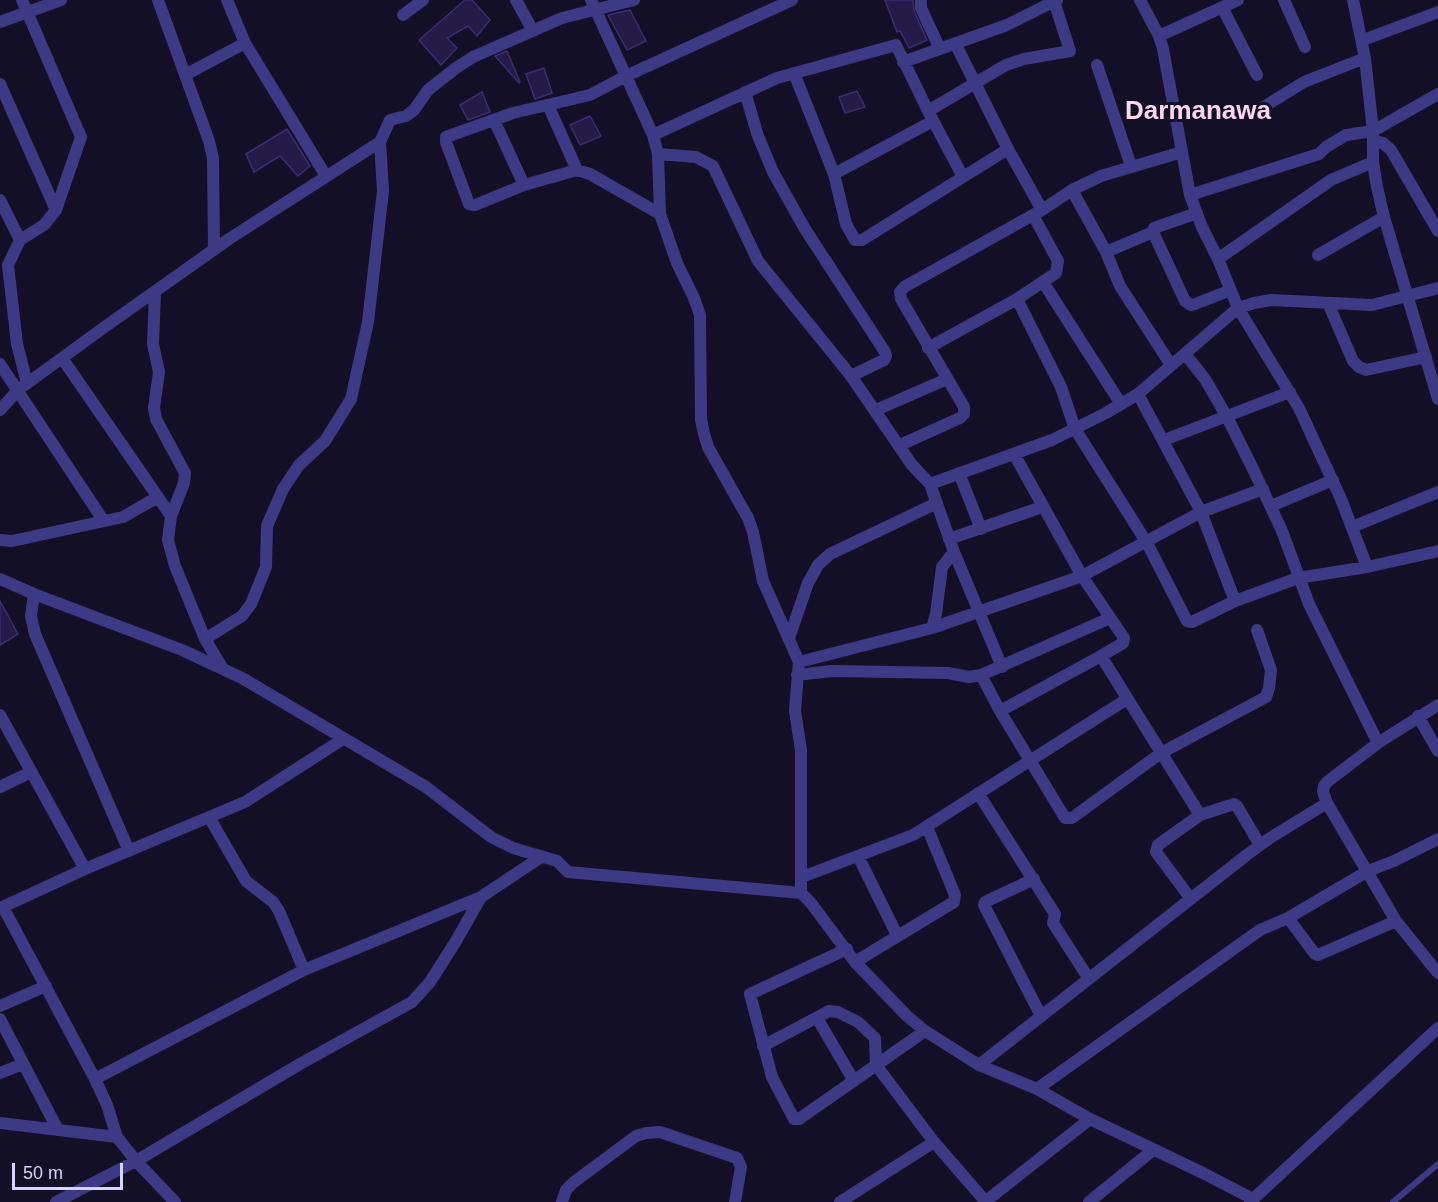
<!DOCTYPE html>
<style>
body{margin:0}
#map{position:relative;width:1438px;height:1202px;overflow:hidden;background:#130f26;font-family:Helvetica,sans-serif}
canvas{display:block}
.scale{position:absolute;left:12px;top:1163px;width:111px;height:27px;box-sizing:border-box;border:3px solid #d9d4ff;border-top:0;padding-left:8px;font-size:18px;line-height:21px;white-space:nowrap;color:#d9d4ff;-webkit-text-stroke:4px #130f26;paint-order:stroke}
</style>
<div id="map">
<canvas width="1438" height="1202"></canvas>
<div class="scale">50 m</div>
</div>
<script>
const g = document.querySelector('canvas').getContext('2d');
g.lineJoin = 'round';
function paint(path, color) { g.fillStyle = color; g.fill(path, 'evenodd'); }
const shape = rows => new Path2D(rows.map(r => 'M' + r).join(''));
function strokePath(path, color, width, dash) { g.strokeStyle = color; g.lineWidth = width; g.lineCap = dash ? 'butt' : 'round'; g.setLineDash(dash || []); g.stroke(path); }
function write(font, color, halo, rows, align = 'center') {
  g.font = font + ' Helvetica,sans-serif'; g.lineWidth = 6; g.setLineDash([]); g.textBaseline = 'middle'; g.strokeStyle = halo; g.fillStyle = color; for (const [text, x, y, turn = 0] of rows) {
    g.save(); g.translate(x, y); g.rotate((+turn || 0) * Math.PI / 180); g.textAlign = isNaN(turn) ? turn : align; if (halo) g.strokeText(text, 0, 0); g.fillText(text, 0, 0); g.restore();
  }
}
const building = shape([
 [465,0,472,0,490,20,477,36,468,26,447,38,457,48,441,65,419,40,465,0],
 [885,0,913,0,914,11,927,40,909,48,900,31,897,32,885,0],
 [630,10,646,41,627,50,608,15,630,10],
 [507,51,520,82,519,83,495,56,507,51],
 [544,68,552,93,535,99,526,74,544,68],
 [857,91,865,107,845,113,839,97,857,91],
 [482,92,490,112,468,120,460,105,482,92],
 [590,116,601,136,580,145,570,125,590,116],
 [287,129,310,166,298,176,280,156,254,172,246,154,287,129],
 [0,601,18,634,0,645,0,601]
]);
paint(building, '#241b47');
strokePath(building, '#3b2d73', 1.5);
strokePath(shape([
 [1393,1202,1438,1164]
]), '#3d3a85', 6);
strokePath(shape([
 [158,0,209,141,213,158,214,250],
 [227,0,245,43,326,176],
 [516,0,533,31],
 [591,0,653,135,658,154,660,214,677,263,694,298,700,315,701,419,704,434,708,447,748,518,753,532,763,581,799,662,795,711,801,750,801,893],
 [921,0,921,8,940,49],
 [1140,0,1159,36,1163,49,1190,195,1202,227,1218,259,1238,308,1299,408,1341,499,1367,567],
 [1284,0,1305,47],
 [1353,0,1365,58,1373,131,1373,162,1377,187,1384,217,1438,399],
 [1222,7,1257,75],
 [403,15,423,0],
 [0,22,61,0],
 [1159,36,1238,0],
 [1363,40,1438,12],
 [955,43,1008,149,1042,210],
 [903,62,1007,25,1057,0],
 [1097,65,1131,166],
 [794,73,834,174,846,224,855,240,862,240,1008,149],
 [185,75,245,43],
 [0,84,56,210],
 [745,92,758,136,773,172,805,229,885,352,886,356,884,360,851,376],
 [548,105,577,170],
 [928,111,1006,65,1024,59,1070,51,1054,1],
 [1257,111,1304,82,1365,58],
 [494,120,524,185],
 [653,135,777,78,896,45,928,111,963,177],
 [1373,141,1383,143,1391,150,1438,231],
 [658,154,696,157,713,166,758,261,851,376,912,465,930,484,954,552,1002,667],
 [834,174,933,121],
 [1072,190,1106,252,1120,286,1171,365],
 [1190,195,1319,154,1326,147,1346,135,1373,131,1438,94],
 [0,200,20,240,44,225,56,210,81,137,22,0],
 [660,214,590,174,577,170,524,185,475,205,469,204,446,142,446,137,513,113,590,95,626,76,792,0],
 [1153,232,1185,301,1191,305,1195,304,1231,290],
 [20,240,8,265,17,344,27,383],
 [1106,252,1153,232,1154,228,1197,213],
 [1318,255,1384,217],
 [1218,259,1331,180,1373,162],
 [1043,282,1121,404],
 [155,292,153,344,159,372,154,408,156,419,185,473,184,483,171,516,168,540,175,566,205,639,223,669],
 [1017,299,1061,387,1075,429,1147,543,1187,621,1192,622,1235,601,1298,578,1367,567,1438,551],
 [1328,303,1353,361,1359,367,1366,370,1426,357],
 [928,348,1017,299,1056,273,1058,261,1033,215],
 [1185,354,1205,379,1227,417,1253,469,1282,531,1309,604,1378,743],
 [62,358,171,516],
 [0,364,103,520],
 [1138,394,1201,512,1235,601],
 [0,410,18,390,106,326,229,239,380,142,390,120,406,116,414,110,428,90,456,68,473,57,562,18,634,0],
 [876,410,947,379],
 [1164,440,1290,392],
 [900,445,960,418,964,414,964,407,901,299,900,292,904,287,1042,210,1072,190,1101,176,1182,152],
 [959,473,981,529],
 [930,484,1052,440,1106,413,1138,394,1238,308,1254,303,1271,300,1372,305,1438,288],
 [1271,506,1333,480],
 [1352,527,1438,492],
 [949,539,1042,507],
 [0,540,12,541,123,517,158,497],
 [0,579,34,594,182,650,242,678,426,787,491,837,513,848,557,861,568,872,801,893,811,903,855,962,907,1016,925,1031,979,1065,1037,1089,1090,1119,1203,1173,1253,1199],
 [34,594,31,616,35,634,129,851],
 [932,628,936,614,942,567,954,552],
 [789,638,808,583,818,565,830,554,937,503],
 [205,639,242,616,251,604,266,567,267,526,283,489,299,465,325,441,351,399,368,322,383,191,380,142],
 [1101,656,1200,815],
 [799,662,932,628,1082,576,1201,512,1263,489],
 [797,675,832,671,948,673,969,677,981,675,1110,618],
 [981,675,1000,711,1065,818,1072,818,1161,753,1266,697,1269,688,1271,670,1257,630],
 [1438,705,1378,743,1327,782,1324,786,1323,792,1327,803,1396,921,1438,973],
 [1000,711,1101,656,1123,643,1124,638,1082,576,1014,454],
 [0,715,85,869],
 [1418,716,1438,751],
 [0,787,31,772],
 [978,793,1055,914,1053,923,1089,979],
 [209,817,246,881,273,902,279,911,304,970],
 [858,856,897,935],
 [802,877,913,835,1127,699],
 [1034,879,985,902,984,905,1041,1016],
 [1191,899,1156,852,1158,845,1200,815,1234,804,1237,806,1260,845],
 [3,907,95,1079,107,1105,117,1137,136,1161,175,1202],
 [0,908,85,869,245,802,343,739],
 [1288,918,1315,954,1318,955,1396,921],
 [847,949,750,994,772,1077,794,1119,799,1119,925,1031],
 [855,962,954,902,955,895,927,827],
 [0,1006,46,986],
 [817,1018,854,1081],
 [0,1019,58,1130],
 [763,1046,829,1011,838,1012,858,1022,875,1038,876,1065,934,1142,986,1202],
 [979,1065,1248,854,1270,838,1327,803],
 [0,1073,23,1064],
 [95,1079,304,970,481,897,541,857],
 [1037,1089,1260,930,1288,918,1368,871,1394,861,1438,839],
 [0,1123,117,1137],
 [986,1201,1090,1119],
 [56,1202,136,1161,300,1064,412,1002,430,982,456,941,481,897],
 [562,1202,566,1190,574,1182,636,1136,646,1133,660,1132,737,1158,741,1167,735,1202],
 [840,1202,934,1142],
 [1089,1202,1153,1150],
 [1250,1202,1438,1028]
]), '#3d3a85', 12);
write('bold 26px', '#ffd6f0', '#130f26', [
 ["Darmanawa",1198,112]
]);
</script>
